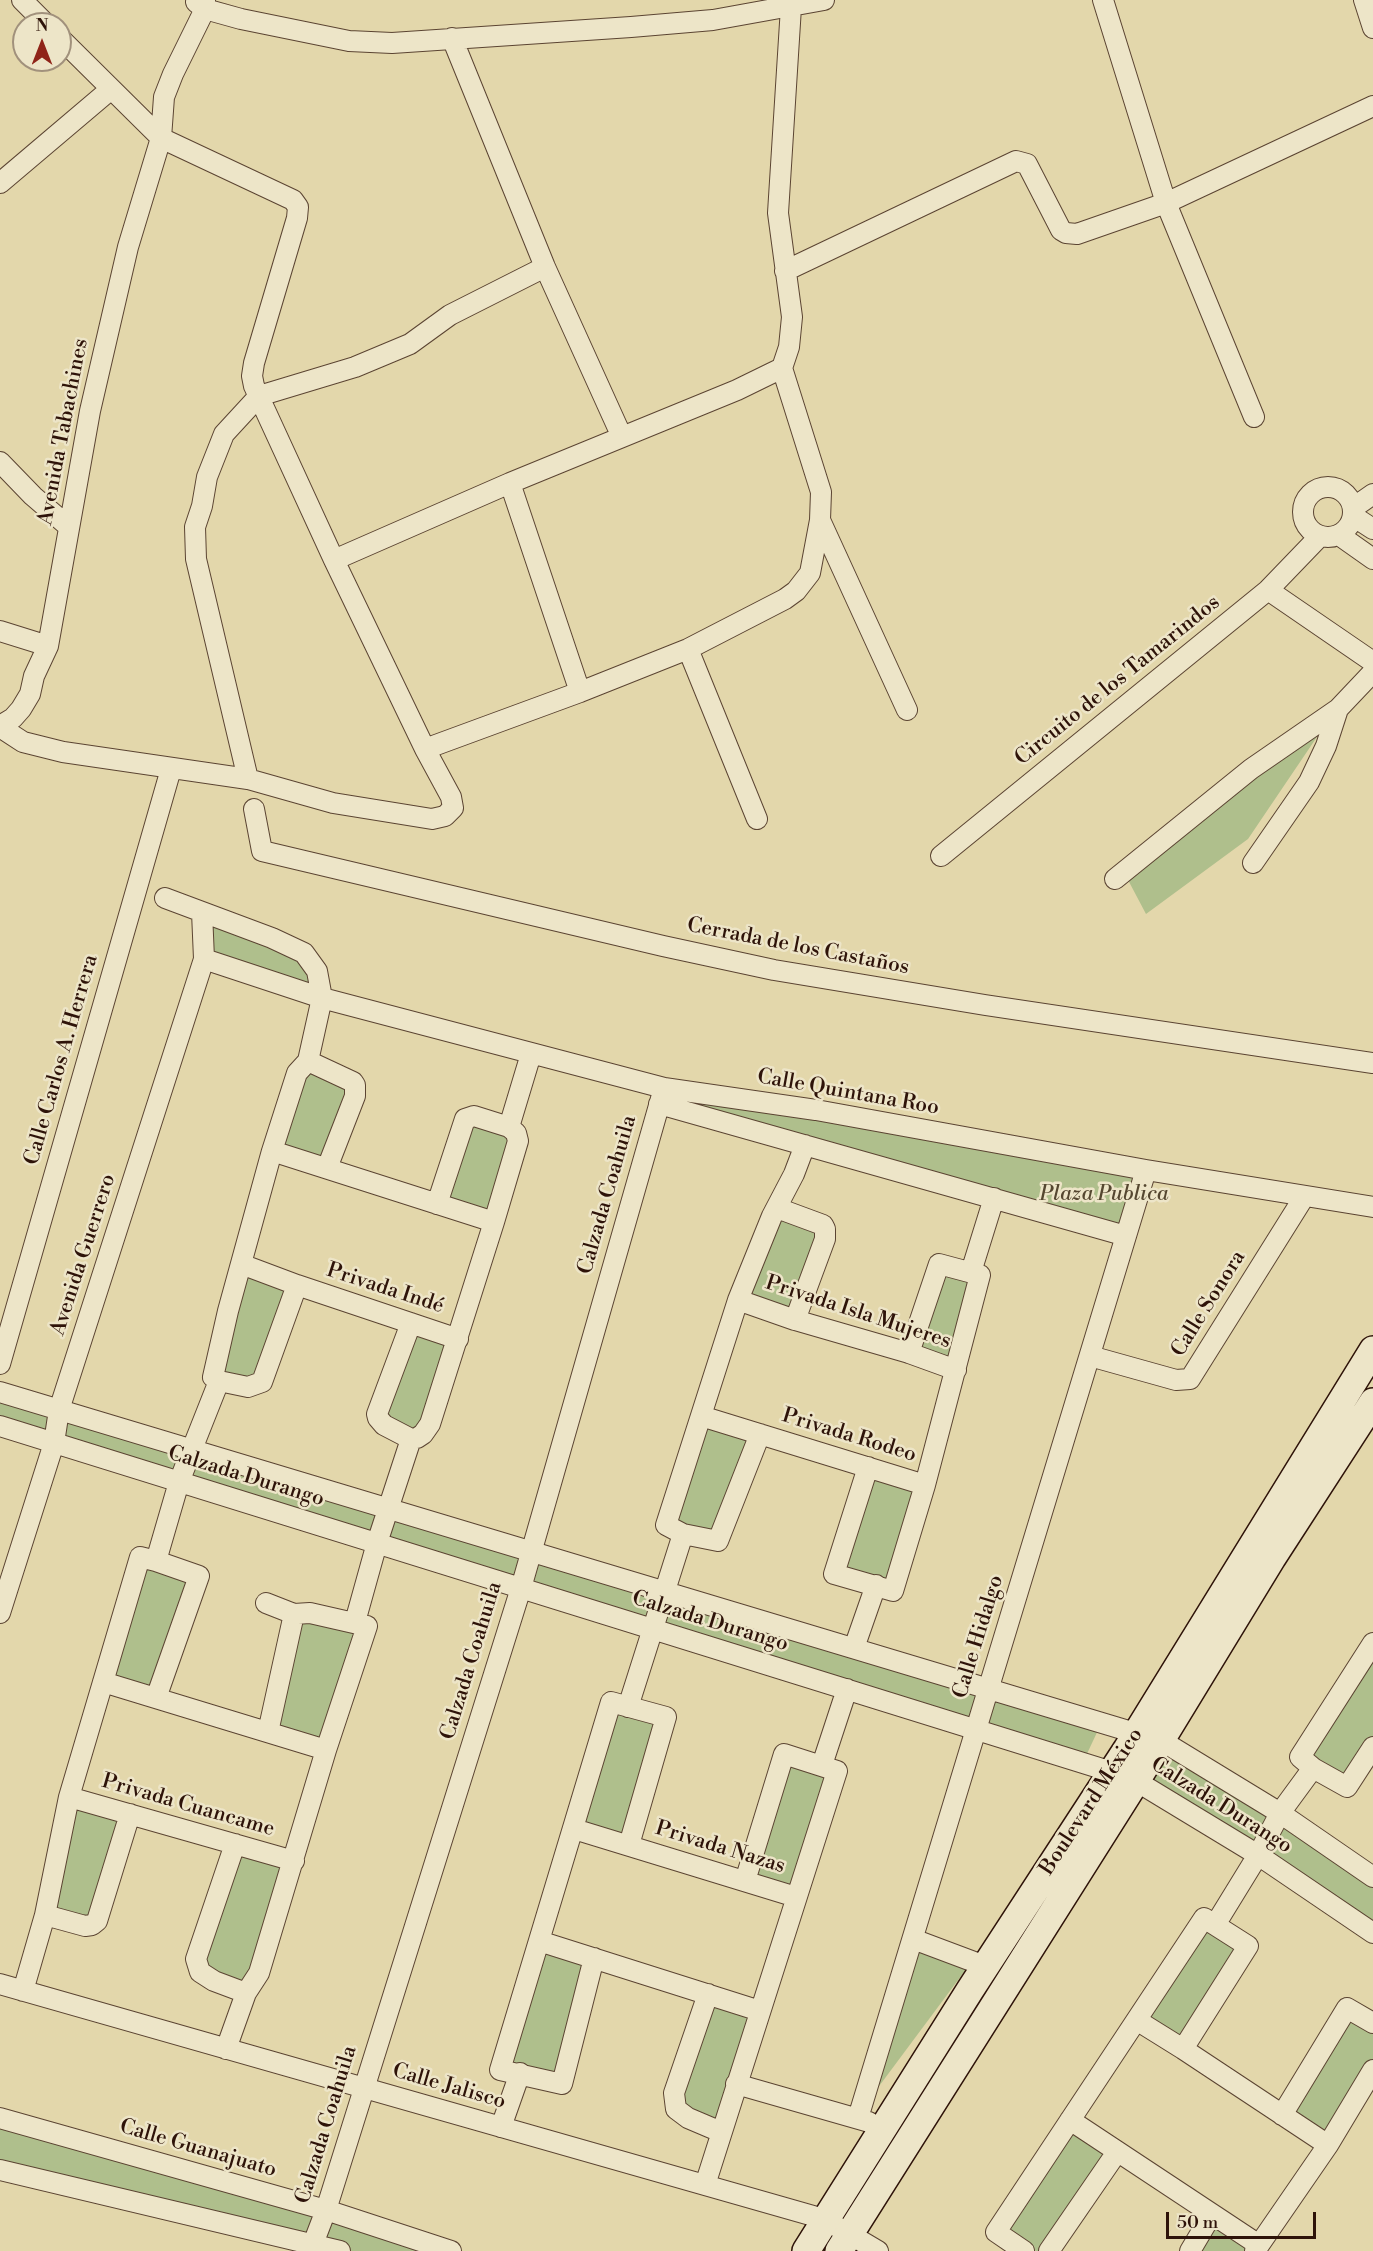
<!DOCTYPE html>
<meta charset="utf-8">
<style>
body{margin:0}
#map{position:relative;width:1373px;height:2251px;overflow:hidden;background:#e3d7ab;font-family:"Libre Bodoni",serif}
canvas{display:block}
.north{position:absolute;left:12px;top:12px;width:60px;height:60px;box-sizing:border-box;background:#ede5c8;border:2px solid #a1917c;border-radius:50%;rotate:0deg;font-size:16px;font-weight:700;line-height:24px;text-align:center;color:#2e1309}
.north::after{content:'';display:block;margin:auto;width:21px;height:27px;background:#8f2418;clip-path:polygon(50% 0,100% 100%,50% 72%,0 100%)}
.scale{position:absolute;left:1166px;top:2212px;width:150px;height:27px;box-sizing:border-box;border:3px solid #2e1309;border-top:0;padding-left:8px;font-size:18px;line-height:21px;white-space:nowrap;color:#2e1309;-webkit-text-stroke:4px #ede5c8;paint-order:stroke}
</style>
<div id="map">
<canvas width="1373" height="2251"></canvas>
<div class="north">N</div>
<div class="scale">50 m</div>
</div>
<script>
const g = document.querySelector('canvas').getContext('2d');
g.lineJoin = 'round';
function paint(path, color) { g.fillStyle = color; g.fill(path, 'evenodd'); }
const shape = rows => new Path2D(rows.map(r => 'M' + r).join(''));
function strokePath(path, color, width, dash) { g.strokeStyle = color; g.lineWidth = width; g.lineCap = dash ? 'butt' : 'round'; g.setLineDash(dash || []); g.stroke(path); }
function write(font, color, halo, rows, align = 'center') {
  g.font = font + ' "Libre Bodoni",serif'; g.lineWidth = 5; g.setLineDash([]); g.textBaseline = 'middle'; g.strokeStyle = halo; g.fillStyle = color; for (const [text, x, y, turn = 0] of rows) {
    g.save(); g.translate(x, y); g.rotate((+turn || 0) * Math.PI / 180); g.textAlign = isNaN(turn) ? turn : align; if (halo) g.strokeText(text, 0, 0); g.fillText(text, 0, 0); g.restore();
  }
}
paint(shape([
 [1323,728,1248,839,1146,914,1127,878,1276,757],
 [204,914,301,954,318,994,206,956],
 [308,1064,347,1085,322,1161,278,1149],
 [668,1092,1140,1173,1123,1229,665,1102],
 [470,1124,511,1138,488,1214,443,1200],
 [778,1211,820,1228,794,1317,741,1299],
 [939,1265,980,1276,955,1368,910,1353],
 [243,1268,292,1287,260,1378,249,1385,215,1373],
 [412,1326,454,1341,421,1432,380,1420],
 [0,1396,1100,1726,1085,1758,0,1422],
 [703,1418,756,1435,716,1538,668,1525],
 [869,1471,921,1487,892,1588,837,1573],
 [141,1561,195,1577,155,1693,108,1680],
 [295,1616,362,1628,324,1746,270,1731],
 [1373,1650,1373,1740,1346,1780,1304,1756],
 [612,1705,664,1718,628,1839,578,1825],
 [1162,1745,1373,1880,1373,1930,1140,1780],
 [785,1756,834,1773,795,1895,747,1880],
 [72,1802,125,1816,92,1921,50,1911],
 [236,1849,288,1864,245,1988,203,1969],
 [1206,1925,1240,1947,1181,2041,1143,2020],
 [915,1945,970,1964,871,2097],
 [541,1946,589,1961,557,2075,505,2066],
 [711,1999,754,2012,717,2121,685,2108,678,2093],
 [1348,2014,1373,2029,1373,2061,1327,2137,1288,2114],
 [0,2121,442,2251,352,2251,0,2167],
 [1072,2125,1106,2152,1041,2251,1036,2251,1003,2231],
 [1214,2221,1250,2246,1247,2251,1196,2251]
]), '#afbf8c');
const street = shape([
 [22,0,46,24],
 [1103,0,1166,203,1254,417],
 [1364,0,1373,28],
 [196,2,205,9,241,19,349,41,392,43,631,27,713,20,824,0],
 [452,38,545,267,622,437],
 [0,183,111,89],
 [785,271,1016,161,1027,164,1061,230,1066,233,1077,234,1166,203,1373,106],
 [0,462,33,496,69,527],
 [510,483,580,692],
 '1303 512a25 25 0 1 1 50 0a25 25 0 1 1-50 0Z',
 [1353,508,1373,494],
 [1353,516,1373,529],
 [820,520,907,710],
 [1339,535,1373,559],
 [334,560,510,483,737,390,782,368],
 [1268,590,1373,662],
 [0,631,48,646],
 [688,649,757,819],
 [0,726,13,718,21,709,30,694,34,676,48,646,90,411,128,247,161,138,164,97,173,74,205,9,205,0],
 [0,727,23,742,63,752,248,779,333,803,432,819,445,816,453,808,451,797,425,749,334,560,254,386,252,376,254,363,297,218,298,207,293,200,161,138,60,38],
 [425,749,580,692,688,649,785,599,796,591,810,573,820,520,821,492,782,368,789,347,792,317,778,213,791,7],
 [248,779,196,559,195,527,202,506,207,477,224,434,259,396,355,367,410,344,450,315,545,267],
 [254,809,262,851,663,946,774,970,985,1005,1373,1063],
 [941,856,1268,590,1320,536],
 [1253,863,1309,782,1326,746,1338,709],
 [1115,879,1251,769,1338,709,1373,672],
 [165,898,272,938,304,953,317,971,322,998,308,1061,297,1073,272,1151,228,1311,213,1377,219,1381,248,1387,262,1382,297,1285],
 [204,959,322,998,664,1088,816,1110,1146,1170,1373,1207],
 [308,1061,353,1082,355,1085,355,1096,327,1168],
 [659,1104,1126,1236],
 [509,1127,531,1054],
 [272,1151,494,1222],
 [777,1208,823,1225,825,1229,825,1239,795,1320],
 [241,1264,297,1285,458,1339],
 [971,1272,994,1198],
 [738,1300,795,1320,909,1353,956,1370],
 [411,1323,377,1414,378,1418,384,1425,411,1439,417,1438,423,1434,430,1424,494,1222,518,1141,516,1133,509,1127,474,1116,465,1119,437,1204],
 [1090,1356,1176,1380,1190,1379,1304,1197],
 [0,1364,171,769],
 [0,1392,1162,1741,1280,1813,1373,1877],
 [701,1416,925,1485],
 [0,1426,1112,1772,1136,1781,1258,1855,1373,1933],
 [760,1434,718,1541,683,1534,666,1525,738,1300,772,1216,794,1174,805,1145],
 [868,1467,834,1574,893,1591,925,1485,980,1275,939,1264,909,1353],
 [156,1561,179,1482,219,1381],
 [0,1613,54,1443,59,1410,204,959,202,912],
 [355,1622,377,1543,411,1439],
 [1373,1643,1300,1757,1313,1768,1347,1787,1373,1747],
 [854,1648,876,1585],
 [103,1682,326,1750],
 [628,1707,683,1534],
 [268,1732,294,1614],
 [822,1765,847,1689],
 [69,1797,294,1861],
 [574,1829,796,1897],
 [235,1844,196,1959,200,1972,214,1981,246,1993],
 [45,1915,85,1926,92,1925,97,1921,130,1814],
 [1215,1925,1258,1855,1280,1813,1313,1768],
 [913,1939,985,1966],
 [539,1941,760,2011],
 [594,1958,562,2084,500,2070,611,1702,666,1717,629,1845],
 [0,1984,824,2219,878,2251],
 [23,1991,45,1915,69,1797,140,1557,156,1561,199,1576,156,1698],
 [708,1994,674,2093,676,2109,688,2118,721,2132],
 [1138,2021,1183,2049,1328,2145],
 [226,2049,246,1993,259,1973,326,1750,367,1626,310,1613,294,1614,266,1603],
 [736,2084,869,2122],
 [1282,2115,1347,2008,1373,2023],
 [0,2118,326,2210,451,2251],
 [858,2118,1146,1170],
 [1070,2120,1259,2245],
 [501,2127,520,2073],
 [0,2170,340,2251],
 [705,2185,837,1771,784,1754,745,1881],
 [313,2244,326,2210,521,1588,664,1088],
 [1024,2251,996,2232,1204,1918,1248,1946,1183,2049],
 [1049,2251,1117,2152],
 [1190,2251,1212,2214],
 [1255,2251,1328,2145,1373,2070]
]);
const secondary = shape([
 [806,2251,970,1990,1127,1749,1373,1350],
 [839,2251,1136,1781,1272,1558,1373,1402]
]);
strokePath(street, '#5b4432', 22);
strokePath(secondary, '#2e1309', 30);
strokePath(street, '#ede5c8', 20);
strokePath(secondary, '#ede5c8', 27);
write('21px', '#2e1309', '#ede5c8', [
 ["Avenida Tabachines",64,432,-79],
 ["Circuito de los Tamarindos",1118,681,-39],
 ["Cerrada de los Castaños",798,947,11],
 ["Calle Carlos A. Herrera",62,1060,-74],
 ["Calle Quintana Roo",848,1093,10],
 ["Calzada Coahuila",608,1195,-74],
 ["Avenida Guerrero",84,1255,-72],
 ["Privada Indé",385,1289,18],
 ["Calle Sonora",1209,1304,-58],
 ["Privada Isla Mujeres",858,1313,18],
 ["Privada Rodeo",849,1436,17],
 ["Calzada Durango",246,1477,17],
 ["Calzada Durango",710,1622,17],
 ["Calle Hidalgo",979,1637,-73],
 ["Calzada Coahuila",472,1661,-73],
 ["Boulevard México",1092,1802,-57],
 ["Privada Cuancame",188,1806,16],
 ["Calzada Durango",1221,1806,32],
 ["Privada Nazas",720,1848,17],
 ["Calle Jalisco",449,2087,16],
 ["Calzada Coahuila",327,2125,-73],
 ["Calle Guanajuato",198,2149,16]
]);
write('italic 21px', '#554730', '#ede5c8', [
 ["Plaza Publica",1104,1195]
]);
</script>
